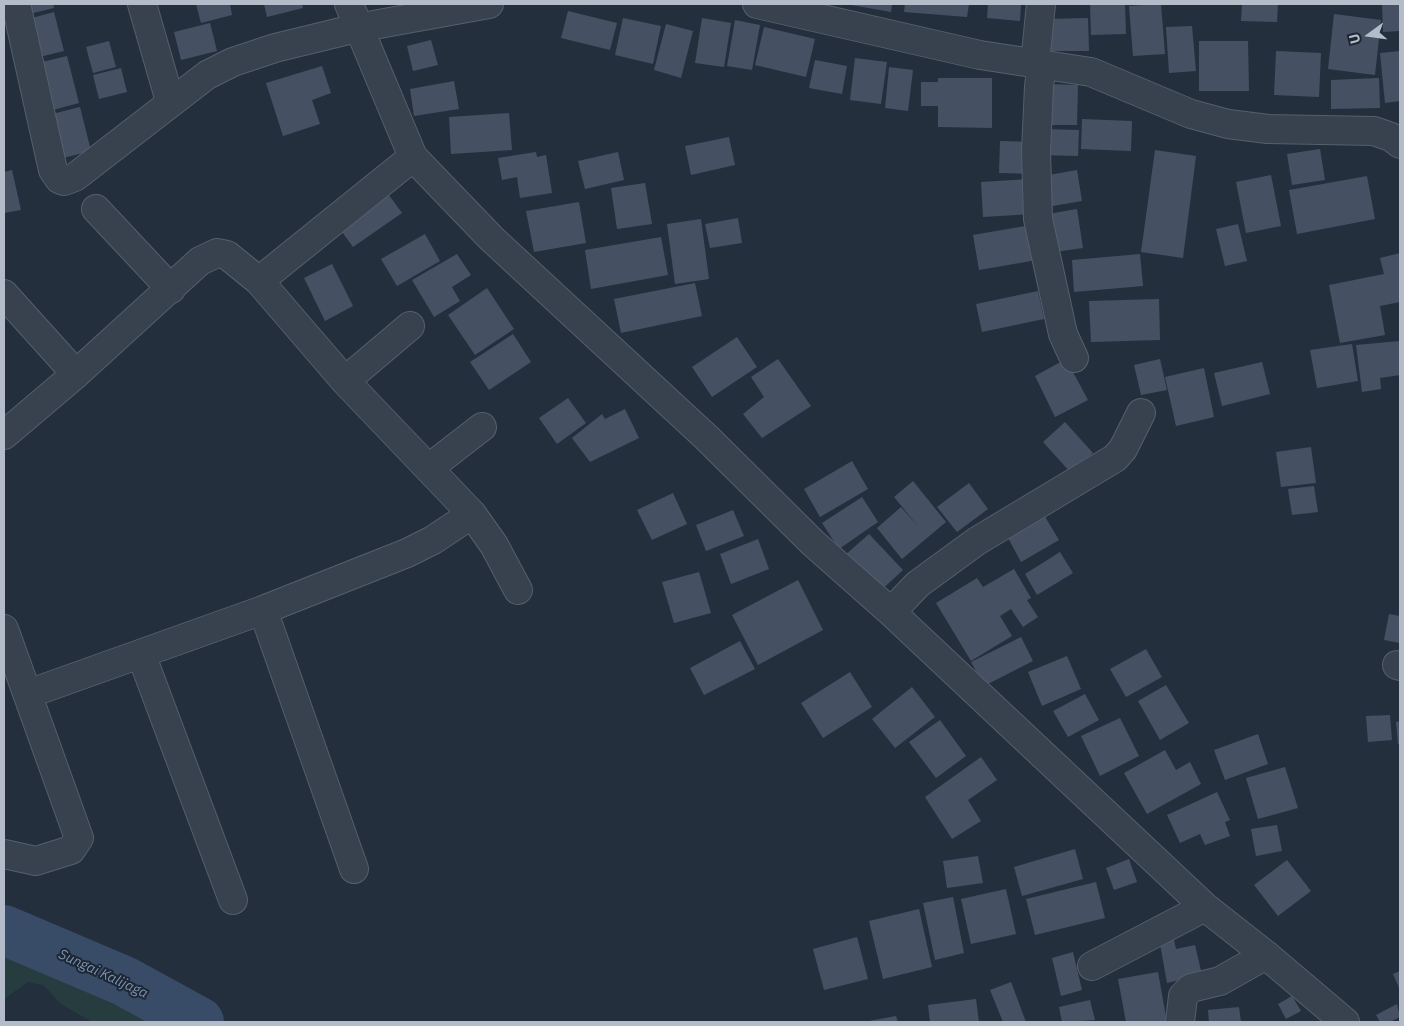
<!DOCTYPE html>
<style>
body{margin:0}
#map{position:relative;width:1404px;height:1026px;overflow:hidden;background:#242f3e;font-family:"IBM Plex Sans",sans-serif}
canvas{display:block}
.frame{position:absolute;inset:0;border:5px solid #b4bcc9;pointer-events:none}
.north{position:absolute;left:1344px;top:10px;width:50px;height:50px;-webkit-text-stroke:4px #1d2633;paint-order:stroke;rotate:256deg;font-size:14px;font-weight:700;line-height:20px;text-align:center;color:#b4bcc9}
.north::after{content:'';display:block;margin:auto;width:18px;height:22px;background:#b4bcc9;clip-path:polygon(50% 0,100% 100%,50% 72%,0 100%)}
</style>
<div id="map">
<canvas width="1404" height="1026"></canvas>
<div class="frame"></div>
<div class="north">U</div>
</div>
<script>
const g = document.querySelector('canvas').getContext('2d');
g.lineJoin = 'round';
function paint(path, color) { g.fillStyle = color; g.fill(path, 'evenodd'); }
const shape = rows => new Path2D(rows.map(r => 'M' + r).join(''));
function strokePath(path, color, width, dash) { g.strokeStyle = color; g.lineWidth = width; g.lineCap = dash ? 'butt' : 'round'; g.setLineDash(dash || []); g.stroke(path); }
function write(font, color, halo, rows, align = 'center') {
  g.font = font + ' "IBM Plex Sans",sans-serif'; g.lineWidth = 4; g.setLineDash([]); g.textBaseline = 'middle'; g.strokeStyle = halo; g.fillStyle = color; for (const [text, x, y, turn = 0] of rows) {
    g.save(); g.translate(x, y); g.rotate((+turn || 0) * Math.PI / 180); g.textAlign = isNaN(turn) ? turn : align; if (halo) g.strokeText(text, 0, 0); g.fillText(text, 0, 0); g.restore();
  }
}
paint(shape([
 [4,949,67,974,150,1022,92,1022,61,1004,43,985,28,982,4,999]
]), '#263c3f');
strokePath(shape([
 [4,930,124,981,199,1022]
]), '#394c67', 50);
paint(shape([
 [22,4,53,4,54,8,25,15],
 [196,4,230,4,232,15,201,23],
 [264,4,302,4,303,8,267,17],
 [846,4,892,4,891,12],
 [905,4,969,4,967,17,904,12],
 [988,4,1021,4,1020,21,987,18],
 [1090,4,1125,4,1126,34,1091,35],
 [1161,4,1165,54,1133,56,1129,6],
 [1242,4,1278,4,1277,22,1241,21],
 [1382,4,1400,4,1400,31,1383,32],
 [568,11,617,23,610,50,561,38],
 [54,12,64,51,35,58,25,20],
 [1334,14,1381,20,1375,75,1328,69],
 [623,18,661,26,653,64,615,55],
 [702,18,731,23,724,67,695,63],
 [1088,18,1089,51,1046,51,1046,19],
 [735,20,760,25,752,70,727,66],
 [210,23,217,51,181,60,174,32],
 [666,24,693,31,681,78,654,70],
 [1192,26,1196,71,1169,73,1166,27],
 [764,27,815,39,806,77,755,65],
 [431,40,438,65,413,71,407,46],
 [109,41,116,67,93,73,86,47],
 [1199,41,1248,41,1249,91,1199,91],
 [1276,51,1321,53,1319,97,1274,95],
 [1400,51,1400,101,1385,103,1380,53],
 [67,56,79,103,49,111,38,63],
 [855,58,887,62,881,104,850,100],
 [815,60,847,66,842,94,809,88],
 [322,66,331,93,312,100,320,124,283,136,266,83],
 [889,67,913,70,908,111,885,108],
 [121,68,127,92,99,99,93,75],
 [938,78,992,78,992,128,938,127,938,106,921,106,921,82,938,82],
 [1379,78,1380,108,1331,109,1331,80],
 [454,81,459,109,414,116,410,89],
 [1046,84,1078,85,1077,125,1046,125],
 [80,107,91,151,59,159,48,115],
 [509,113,512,150,451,154,449,117],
 [1082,119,1132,121,1131,151,1081,149],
 [1042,129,1079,130,1078,156,1042,155],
 [729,137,735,165,691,175,685,146],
 [1000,141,1033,142,1033,174,999,173],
 [1320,149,1325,180,1292,185,1287,154],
 [1155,150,1196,156,1183,258,1141,252],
 [536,152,537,157,546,155,552,193,520,198,517,177,502,180,498,158],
 [618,152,624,180,585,189,578,161],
 [12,170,21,210,4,213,4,172],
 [1077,170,1082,201,1047,207,1043,176],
 [1271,175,1281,226,1246,233,1236,182],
 [1367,176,1375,219,1297,234,1289,190],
 [1030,179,1032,214,983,217,981,182],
 [645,183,652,224,617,229,611,188],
 [386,191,402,213,353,247,337,225],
 [579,202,586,243,534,252,526,211],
 [1077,209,1083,248,1048,253,1042,215],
 [738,218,742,243,710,248,705,224],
 [701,219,709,279,675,284,667,224],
 [1238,224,1247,261,1225,266,1216,229],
 [1031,225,1037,260,979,270,973,235],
 [425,234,440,261,397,286,381,259],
 [661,237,668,275,591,289,585,250],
 [1400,253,1400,302,1380,306,1385,335,1340,343,1329,285,1384,274,1380,258],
 [457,254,471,275,452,287,460,301,434,317,412,280],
 [1140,254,1143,286,1074,292,1072,260],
 [332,264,353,306,325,321,304,278],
 [695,283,702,316,621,333,614,299],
 [487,288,514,329,475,355,448,315],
 [1038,291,1044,319,982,332,976,304],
 [1159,299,1160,340,1091,342,1089,301],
 [513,334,531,362,489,390,470,362],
 [737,337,757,367,712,397,692,367],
 [1400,341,1400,375,1380,378,1381,389,1362,392,1356,345],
 [1352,344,1358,381,1317,388,1310,350],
 [778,359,811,406,762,438,743,414,764,397,751,377],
 [1066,359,1088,400,1055,417,1035,376],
 [1160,359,1167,390,1141,395,1134,365],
 [1262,362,1270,394,1222,406,1214,373],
 [1204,368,1214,417,1176,426,1165,377],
 [568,398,586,423,557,444,539,418],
 [625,409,639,438,590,462,572,438,602,414,605,419],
 [1065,422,1093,453,1071,473,1043,442],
 [1311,447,1316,483,1281,487,1276,452],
 [852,461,868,489,820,517,804,489],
 [913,481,946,522,902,559,877,528,901,507,918,526,894,497],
 [969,483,988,509,957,532,937,507],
 [1314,486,1318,512,1292,515,1288,489],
 [673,493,687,524,652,540,637,510],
 [862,497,878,522,839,549,822,523],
 [733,510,744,536,706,551,696,525],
 [1044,515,1059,540,1021,562,1007,536],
 [869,534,903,570,878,593,844,556],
 [758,539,769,569,731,584,720,554],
 [1060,552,1073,573,1037,595,1025,574],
 [1014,569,1031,598,1027,600,1038,617,1023,627,1011,609,1000,616,1012,636,971,661,936,603,977,578,983,587],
 [699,572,711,613,674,623,662,582],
 [798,580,823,630,758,665,732,615],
 [1389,614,1400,616,1400,643,1384,640],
 [1021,637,1033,661,984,686,971,662],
 [740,641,755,669,704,695,690,668],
 [1146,649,1162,677,1126,697,1110,669],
 [1067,656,1081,689,1042,706,1028,672],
 [850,672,872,707,823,738,801,703],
 [1166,685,1189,723,1160,740,1138,701],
 [912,687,935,717,895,748,872,719],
 [1085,694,1099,720,1068,737,1053,711],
 [1390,715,1392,740,1368,742,1366,716],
 [1120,718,1139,756,1100,776,1081,736],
 [940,720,966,756,936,778,909,742],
 [1400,721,1400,744,1398,744,1396,722],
 [1258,734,1268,764,1225,780,1214,750],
 [1165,750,1176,770,1190,762,1201,784,1147,814,1124,773],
 [981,757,997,780,968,800,981,821,952,839,925,797],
 [1285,767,1298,808,1258,819,1246,778],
 [1217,792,1230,820,1225,822,1230,836,1205,845,1200,834,1180,843,1167,815],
 [1277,825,1282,851,1256,856,1251,829],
 [1075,849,1083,879,1022,896,1014,867],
 [978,856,983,883,947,888,943,861],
 [1129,859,1137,882,1114,890,1106,868],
 [1287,860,1311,891,1278,916,1254,885],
 [1096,882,1105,918,1035,935,1026,899],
 [1006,889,1016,934,971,944,961,899],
 [953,897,964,953,935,960,923,903],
 [919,909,932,967,883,979,869,921],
 [1173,935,1176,949,1195,945,1202,975,1167,983,1159,938],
 [857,937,868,979,824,990,813,949],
 [1073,952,1082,990,1061,996,1052,958],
 [1400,971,1400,990,1393,974],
 [1158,972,1167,1022,1126,1022,1118,979],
 [1011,982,1026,1022,1003,1022,990,990],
 [1292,996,1301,1011,1286,1019,1278,1004],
 [976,999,979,1022,930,1022,928,1005],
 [1090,1000,1095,1020,1062,1022,1059,1007],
 [1397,1004,1400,1017,1390,1022,1380,1022,1376,1015],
 [1239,1007,1241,1022,1209,1022,1208,1010],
 [896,1016,898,1022,869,1022,869,1021]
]), '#455162');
const minor = shape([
 [16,4,53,170,59,179,64,181,75,177,207,75,233,62,275,48,357,28,489,4],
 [142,4,170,101],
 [349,4,413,157,492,239,706,437,813,543,891,612,1205,907,1266,955,1345,1022],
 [757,4,980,55,1091,72,1191,114,1228,124,1268,129,1374,131,1391,137,1400,144],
 [1035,63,1041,4],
 [1042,64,1039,86,1036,151,1038,219,1063,334,1074,358],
 [96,209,171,289],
 [4,294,76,374],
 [345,381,410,326],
 [4,435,76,374,200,261,217,253,227,255,259,281,413,157],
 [429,468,482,427],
 [472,514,494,545,518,590],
 [263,610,354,869],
 [891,612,918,584,977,541,1115,458,1123,449,1141,413],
 [4,629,79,838,71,850,36,861,4,854],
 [141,654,233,900],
 [1397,665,1400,666],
 [28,694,263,610,407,553,433,540,472,514,345,381,259,281],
 [1092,966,1205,907],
 [1180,1022,1183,996,1191,988,1220,981,1266,955]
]);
strokePath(minor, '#565f6c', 30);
strokePath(minor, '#38414e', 28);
write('italic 14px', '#7c92b1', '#1d2633', [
 ["Sungai Kalijaga",103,974,25]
]);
</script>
